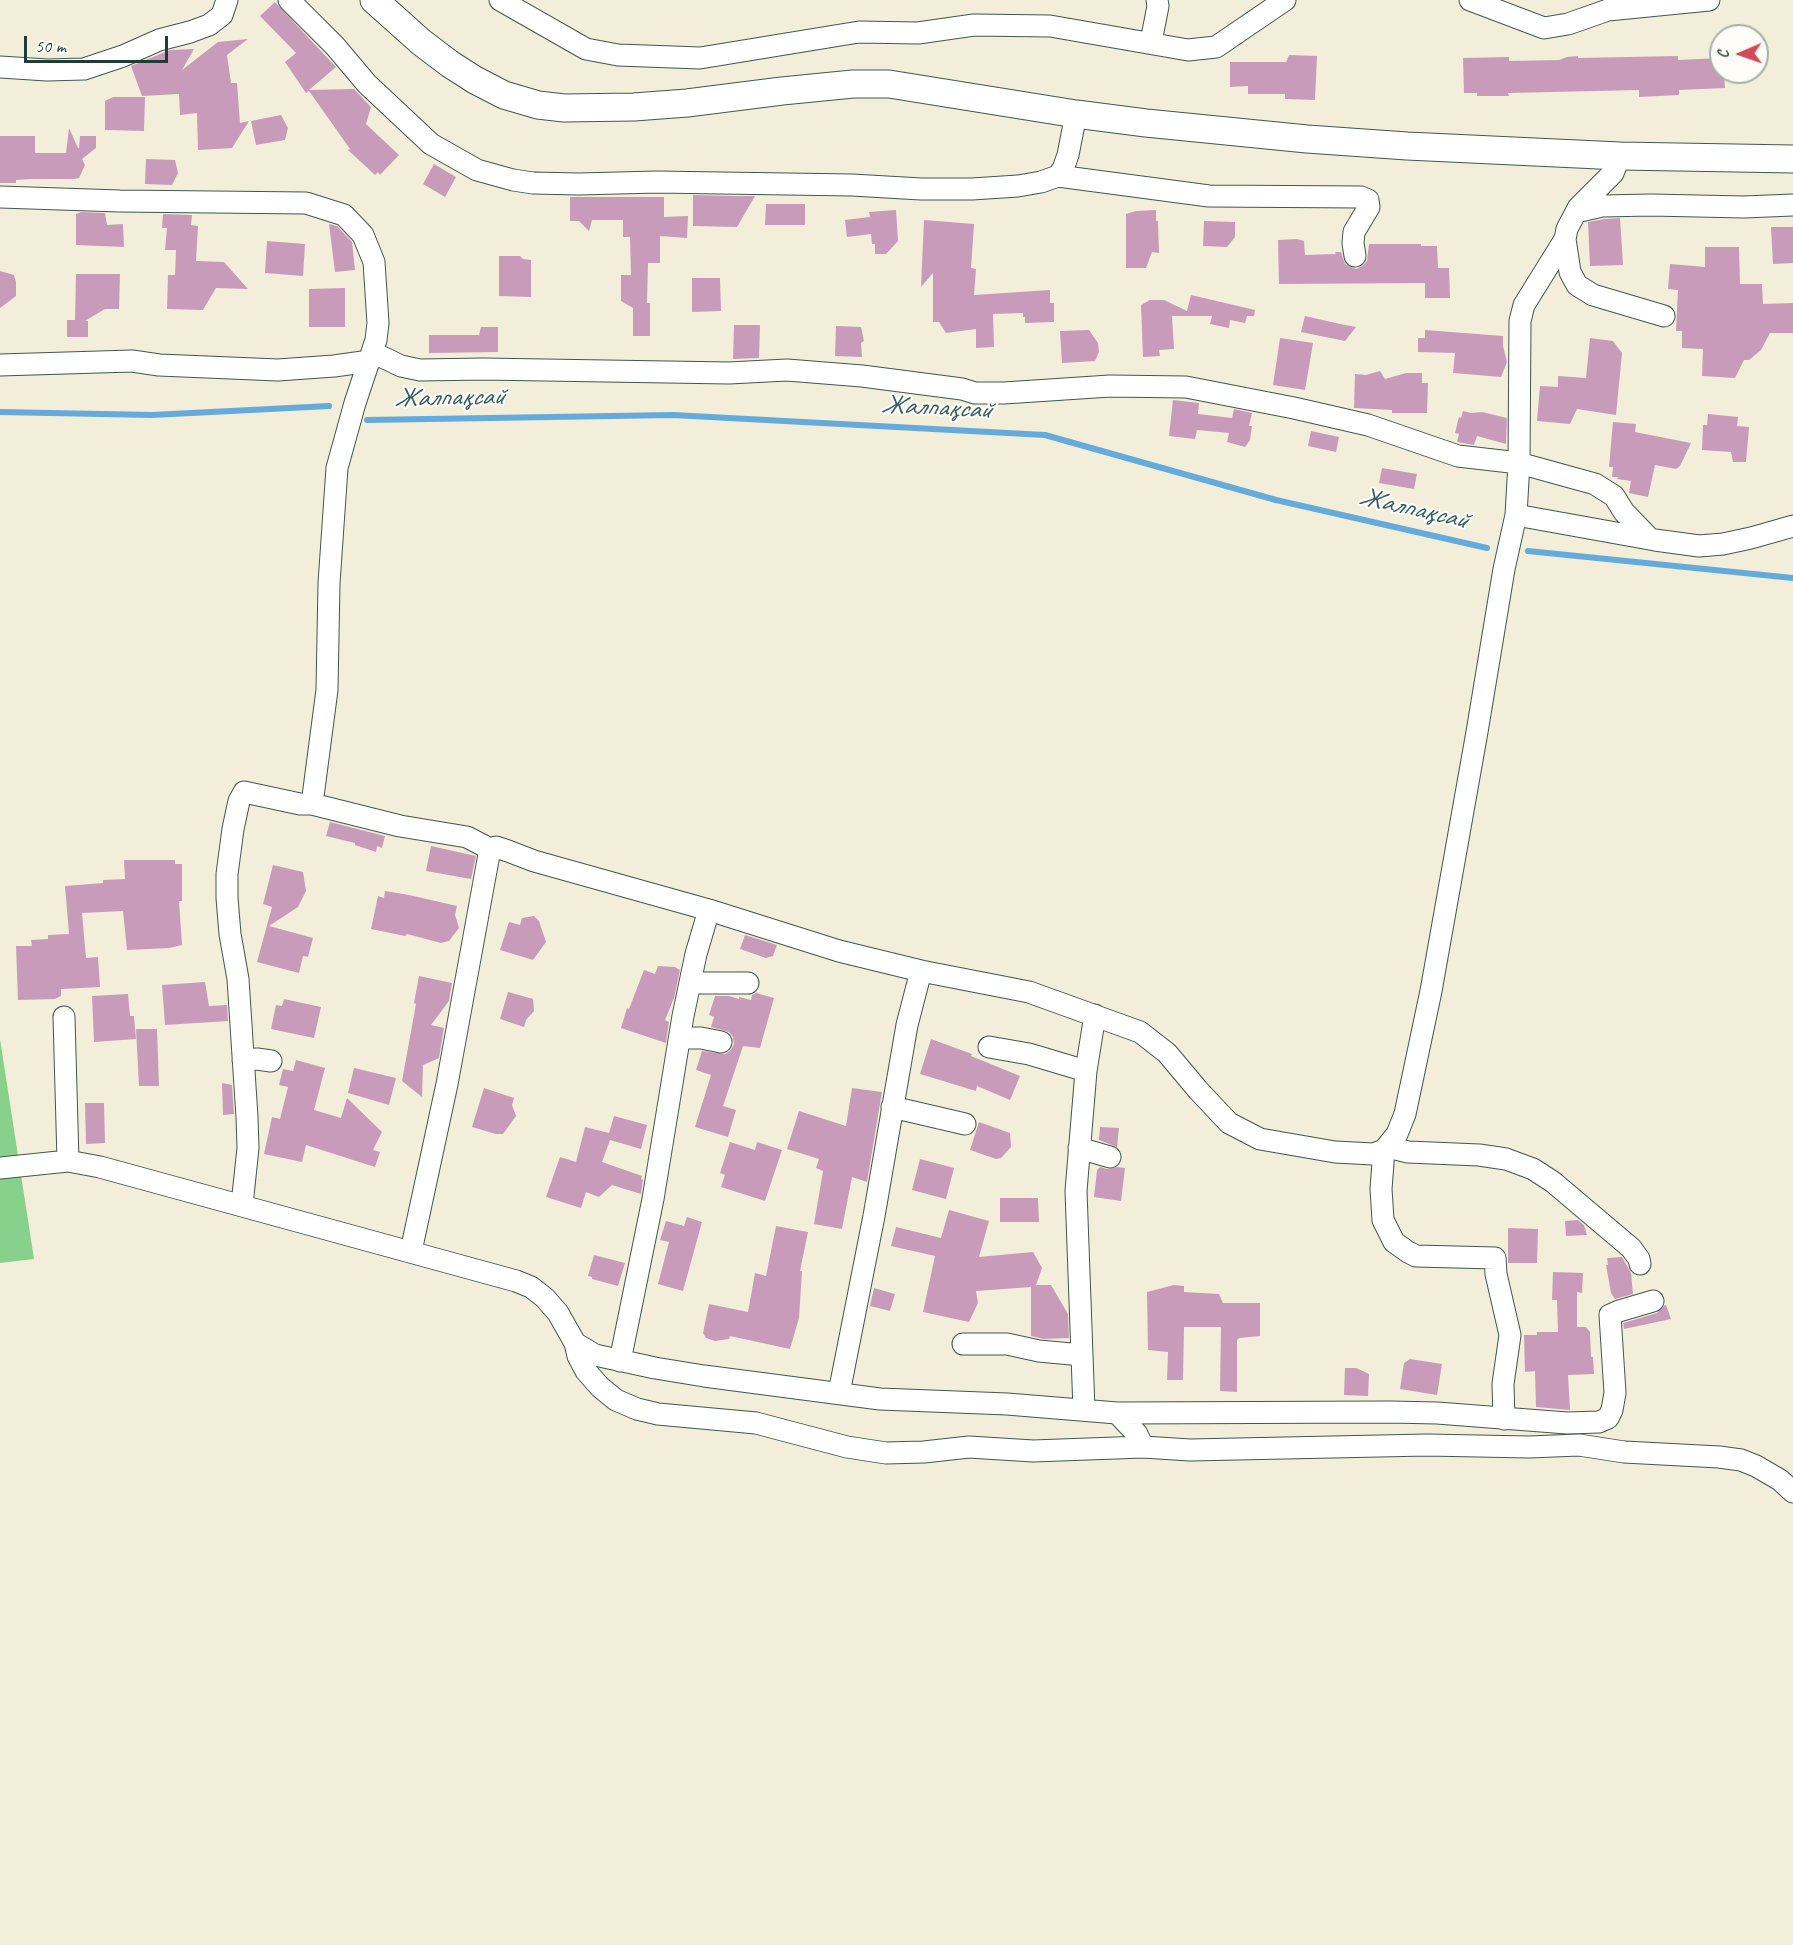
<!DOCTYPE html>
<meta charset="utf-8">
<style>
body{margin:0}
#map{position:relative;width:1793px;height:1945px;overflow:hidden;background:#f2eed9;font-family:Caveat,sans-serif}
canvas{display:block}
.north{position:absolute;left:1709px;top:24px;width:60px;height:60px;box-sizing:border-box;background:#fdfcf7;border:2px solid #a4b0a9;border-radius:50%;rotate:268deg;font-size:16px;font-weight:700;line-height:24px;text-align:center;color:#1f3d34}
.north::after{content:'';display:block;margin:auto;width:21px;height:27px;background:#d1495b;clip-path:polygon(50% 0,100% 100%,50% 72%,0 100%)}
.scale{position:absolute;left:24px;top:36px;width:144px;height:27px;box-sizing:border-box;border:3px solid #1f3d34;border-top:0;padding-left:8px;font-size:18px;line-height:21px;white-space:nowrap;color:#1f3d34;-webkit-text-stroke:4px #fdfcf7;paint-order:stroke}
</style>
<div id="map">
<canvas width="1793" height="1945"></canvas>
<div class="north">С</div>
<div class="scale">50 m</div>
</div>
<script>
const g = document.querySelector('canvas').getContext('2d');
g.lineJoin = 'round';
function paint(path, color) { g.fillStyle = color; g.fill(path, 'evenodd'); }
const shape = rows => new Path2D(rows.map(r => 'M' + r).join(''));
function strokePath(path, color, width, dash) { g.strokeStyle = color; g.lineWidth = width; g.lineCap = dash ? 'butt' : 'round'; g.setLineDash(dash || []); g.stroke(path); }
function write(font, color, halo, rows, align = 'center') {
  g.font = font + ' Caveat,sans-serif'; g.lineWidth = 4.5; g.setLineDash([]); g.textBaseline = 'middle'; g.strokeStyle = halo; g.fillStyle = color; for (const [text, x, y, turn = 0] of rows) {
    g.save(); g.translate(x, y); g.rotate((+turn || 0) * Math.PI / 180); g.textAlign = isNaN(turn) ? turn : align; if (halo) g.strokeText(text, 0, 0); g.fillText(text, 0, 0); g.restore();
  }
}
paint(shape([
 [0,1039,34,1259,0,1263]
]), '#88d18d');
strokePath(shape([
 [0,412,152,415,329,406],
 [367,420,673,415,1045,435,1276,500,1487,548],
 [1528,551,1793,578]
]), '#64aada', 6);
paint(shape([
 [275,2,336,67,309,90,354,89,371,107,366,124,399,155,380,175,378,172,375,175,348,150,350,149,309,91,306,93,285,62,296,53,260,16],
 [248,39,227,55,231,83,237,83,240,123,249,121,232,148,198,150,197,113,180,115,179,94,142,96,131,66,170,50,194,49,182,70,218,42],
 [1289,55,1317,56,1315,100,1285,99,1285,94,1248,94,1248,86,1230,87,1230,62,1286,62],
 [1578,56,1578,58,1678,56,1678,60,1721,58,1721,72,1724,72,1725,88,1679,90,1679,95,1639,97,1639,90,1508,93,1509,96,1477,96,1477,93,1464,93,1463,58,1509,57,1509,61,1559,60,1567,57],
 [113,97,145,97,144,131,105,130,105,101],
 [281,115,288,128,285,140,256,145,251,121],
 [69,128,78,148,79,148,80,136,96,136,96,148,82,159,85,165,79,178,74,179,32,179,16,180,16,183,0,183,0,136,35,136,35,153,66,153],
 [146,159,175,160,178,173,172,185,145,184],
 [434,164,456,177,445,197,423,184],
 [693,195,736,196,755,196,737,227,693,226],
 [570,197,664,197,664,217,688,216,687,238,660,236,660,263,648,263,647,303,650,303,650,336,633,336,633,308,621,301,621,275,631,275,630,237,623,237,623,220,592,220,589,231,579,221,570,221],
 [766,204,805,204,805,225,765,225],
 [896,210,898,241,886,254,875,254,875,244,872,244,871,234,847,237,845,220,870,217,869,212],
 [1156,210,1156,221,1158,221,1159,253,1152,252,1146,268,1126,268,1126,214,1136,211],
 [81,212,105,213,107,225,123,224,124,247,76,245,76,214],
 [163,214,192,215,191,225,198,226,196,261,224,262,248,289,216,288,203,310,167,309,168,275,175,275,176,250,165,250,167,228,162,228],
 [1620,218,1623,265,1590,266,1588,222,1604,219],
 [924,220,974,224,971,268,976,269,974,295,1050,290,1050,303,1054,303,1054,322,1025,323,1025,317,1023,317,1023,313,993,314,994,347,976,348,976,329,946,333,939,322,933,322,933,273,921,287],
 [1204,221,1235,222,1235,237,1227,247,1203,246],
 [329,224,337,226,352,242,355,270,335,272],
 [1771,227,1793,227,1793,263,1773,264],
 [1297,239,1304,241,1305,255,1336,254,1335,252,1341,252,1345,264,1356,269,1362,266,1367,261,1369,244,1421,244,1421,246,1437,246,1438,268,1449,268,1450,298,1425,298,1425,283,1279,284,1278,240],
 [267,241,305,244,303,276,265,273],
 [1705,247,1739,247,1740,284,1762,284,1763,304,1793,303,1793,333,1770,333,1761,350,1749,360,1744,360,1735,378,1702,376,1703,349,1682,348,1682,331,1676,331,1678,290,1668,289,1670,264,1705,267],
 [499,256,520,256,523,259,531,260,531,297,499,296],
 [0,271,14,275,16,282,16,296,0,308],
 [76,274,120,274,119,309,105,309,85,321,88,321,88,337,67,337,67,320,75,320],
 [692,278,720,278,721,311,692,312],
 [345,288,345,327,309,327,309,289],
 [1191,295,1255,310,1254,316,1247,316,1245,323,1230,320,1229,328,1210,324,1212,316,1172,316,1174,349,1159,350,1160,356,1143,357,1141,305,1150,300,1164,300,1187,311],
 [1305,316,1340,324,1356,327,1345,341,1301,332],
 [734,325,760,325,759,358,733,359],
 [836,326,861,327,864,341,861,343,862,357,835,356],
 [481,327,498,327,498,352,429,353,429,335,479,335],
 [1089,330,1098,343,1099,352,1095,361,1062,363,1060,331],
 [1425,330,1503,336,1503,346,1507,362,1501,377,1453,373,1455,353,1418,352,1418,338,1425,338],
 [1280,338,1313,343,1305,390,1273,385],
 [1590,338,1613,341,1622,353,1616,415,1577,409,1570,424,1537,421,1540,386,1558,387,1558,376,1586,378],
 [1380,371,1385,379,1406,373,1422,373,1422,383,1428,383,1427,413,1392,413,1392,410,1354,408,1355,374,1366,375],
 [1173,400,1199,403,1198,414,1232,418,1234,409,1252,413,1249,426,1252,426,1250,440,1245,447,1227,442,1229,433,1197,430,1195,439,1169,436],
 [1463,411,1471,413,1482,412,1507,418,1506,444,1477,436,1474,445,1457,442,1459,434,1455,433,1459,417,1461,418],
 [1708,414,1738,417,1737,426,1749,427,1746,462,1733,462,1731,452,1702,450,1703,425,1707,425],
 [1613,422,1636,424,1635,432,1691,443,1680,466,1676,469,1655,465,1648,497,1629,493,1631,481,1617,479,1618,477,1612,477,1613,467,1609,467],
 [1311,431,1339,437,1336,452,1308,446],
 [1382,468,1417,474,1414,489,1379,483],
 [330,822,385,836,382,848,377,846,376,852,355,845,355,843,326,836],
 [431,846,476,856,471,879,426,871],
 [124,860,175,860,175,864,182,864,182,901,179,901,182,945,169,948,127,950,123,911,82,913,86,958,98,957,100,987,61,989,61,996,55,999,18,1000,16,946,32,946,31,940,48,939,48,935,69,934,65,886,103,883,103,880,125,879],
 [273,865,303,872,306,891,298,907,269,926,313,938,308,957,303,956,299,973,257,962,272,907,263,904],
 [385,891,409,895,457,906,455,915,459,928,449,941,441,943,407,934,405,936,371,929,378,896,384,898],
 [534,916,539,921,546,942,533,960,500,950,509,922,520,925,522,918],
 [745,935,777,945,773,956,766,958,740,949],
 [658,966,675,967,680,970,674,998,665,1020,669,1022,666,1043,621,1028,627,1008,629,1009,644,970,655,974],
 [419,976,452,983,449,1001,431,1025,444,1028,439,1058,423,1065,422,1097,402,1081,416,1004,414,1003],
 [205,982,209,1006,227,1005,228,1021,165,1025,162,985],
 [508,992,533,999,534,1011,526,1020,524,1027,500,1019],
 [756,993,774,998,760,1048,743,1046,723,1106,736,1110,728,1137,695,1127,711,1075,696,1070,702,1051,725,1054,730,1051,734,1044,733,1037,729,1032,711,1027,714,1017,709,1015,715,996,729,996,739,999,739,997,751,1000,752,995],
 [128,994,130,1016,134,1016,136,1039,94,1042,92,996],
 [284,999,321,1007,314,1038,271,1029,276,1005,282,1006],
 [136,1029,157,1029,159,1086,139,1086],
 [931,1039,972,1054,971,1056,1020,1076,1010,1100,977,1086,976,1091,920,1074],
 [296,1060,325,1068,314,1110,341,1118,347,1098,382,1132,373,1150,380,1152,375,1167,306,1145,302,1162,264,1154,272,1117,280,1119,288,1087,279,1085,283,1069,293,1071],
 [354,1068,396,1078,389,1105,348,1093],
 [222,1083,232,1085,234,1114,223,1115],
 [484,1088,514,1098,512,1105,516,1116,503,1134,496,1134,472,1127],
 [852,1088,882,1092,867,1182,852,1177,842,1229,814,1224,823,1171,816,1168,819,1159,787,1149,799,1111,846,1126],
 [85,1103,104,1103,105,1143,86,1144],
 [614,1116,647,1125,641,1149,610,1140,602,1162,642,1176,641,1179,643,1180,641,1194,612,1185,599,1197,586,1192,581,1208,546,1197,560,1157,576,1162,585,1127,609,1133],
 [979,1122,1010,1133,1011,1147,1001,1158,996,1159,970,1150],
 [1100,1127,1119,1128,1117,1147,1099,1140],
 [730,1142,755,1150,757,1142,782,1150,765,1201,721,1187,725,1175,720,1173],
 [920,1159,954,1168,946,1199,912,1190],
 [1100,1167,1107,1169,1117,1167,1125,1168,1121,1201,1094,1197,1097,1170],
 [1000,1198,1038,1198,1039,1222,1000,1222],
 [949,1210,989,1221,979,1257,1033,1252,1042,1268,1036,1285,1051,1285,1068,1314,1069,1338,1044,1339,1031,1336,1031,1287,976,1291,978,1303,969,1322,923,1312,935,1256,891,1246,896,1227,941,1238],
 [687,1217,702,1222,683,1291,658,1284,669,1242,660,1240,666,1221,684,1226],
 [1578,1220,1584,1225,1587,1235,1566,1236,1565,1221],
 [776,1226,808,1232,800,1271,802,1271,799,1318,790,1349,730,1336,729,1339,715,1341,706,1338,703,1333,709,1304,748,1312,755,1273,766,1276],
 [1508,1228,1538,1229,1537,1263,1508,1263],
 [594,1255,625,1263,618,1286,592,1279,592,1277,588,1276],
 [1622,1257,1631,1273,1633,1294,1615,1299,1611,1293,1606,1265,1608,1265,1607,1258],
 [1553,1272,1583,1273,1582,1293,1577,1292,1577,1327,1586,1327,1590,1332,1591,1357,1593,1357,1594,1374,1568,1375,1570,1410,1536,1407,1535,1371,1525,1372,1524,1335,1537,1335,1537,1332,1558,1332,1557,1300,1552,1300],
 [1174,1285,1184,1286,1184,1292,1219,1294,1223,1303,1260,1303,1260,1336,1239,1338,1237,1340,1237,1392,1220,1391,1221,1327,1184,1327,1183,1380,1167,1380,1168,1352,1148,1350,1147,1292],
 [874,1288,895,1294,890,1311,870,1306],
 [1665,1305,1666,1305,1671,1319,1624,1329,1623,1323,1657,1313],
 [1410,1359,1442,1364,1437,1395,1400,1389,1404,1363],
 [1345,1368,1356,1368,1369,1374,1368,1396,1344,1395]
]), '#c99bbb');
const minor = shape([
 [289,0,335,46,367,84,431,144,477,170,513,180,533,183,579,184,657,182,852,185,921,189,972,189,1018,186,1041,182,1058,176,1063,169,1068,155,1076,114],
 [500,0,586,49,618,55,700,58,859,32,918,33,974,25,1050,26,1188,50,1216,47,1285,0],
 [1470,0,1544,28,1568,24,1608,10,1709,0],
 [1151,42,1158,6,1157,0],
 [0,67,47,70,84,69,123,56,159,40,190,32,209,25,222,15,227,0],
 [1620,156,1613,173,1578,208,1567,229,1565,239,1570,272,1577,285,1593,295,1664,316],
 [1058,176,1209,196,1361,197,1368,200,1369,207,1354,232,1353,243,1355,256],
 [0,197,120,201,306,203,344,215,363,235,374,262,378,323,376,340,355,403,337,468,329,583,327,690,312,804],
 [1576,212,1602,206,1651,205,1744,207,1793,205],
 [372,352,401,366,420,370,483,369,729,373,787,370,862,376,962,389,975,393,1004,393,1110,386,1186,387,1294,408,1368,425,1458,456,1519,463,1595,484,1614,496,1624,512,1650,539],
 [0,365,132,361,159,365,278,370,334,366,370,361],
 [1516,515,1655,540,1699,546,1723,544,1751,538,1793,526],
 [690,983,748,983],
 [64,1017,68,1161],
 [680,1038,701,1038,721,1042],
 [989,1047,1029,1054,1086,1071],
 [243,1060,257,1059,271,1061],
 [892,1107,965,1124],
 [1392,1141,1396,1149,1408,1152,1479,1155,1506,1159,1533,1169,1553,1182,1631,1248,1639,1259,1640,1264],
 [1079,1148,1110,1157],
 [1384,1150,1381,1189,1383,1220,1394,1242,1408,1252,1416,1256,1495,1258,1496,1274,1510,1335,1503,1384,1504,1419],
 [0,1168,68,1161,100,1167,516,1281,531,1287,545,1298,558,1313,575,1343,578,1356,586,1371,600,1387,616,1400,637,1409,658,1414,756,1423,847,1447,886,1453,924,1452,969,1447,1033,1451,1143,1447,1190,1450,1427,1445,1529,1447,1579,1445,1624,1452,1719,1457,1741,1460,1756,1466,1780,1480,1793,1492],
 [242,1205,248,1148,247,1117,238,979,230,934,227,898,227,874,233,829,239,801,244,792,300,804,312,804,400,826,467,837,490,849,496,847,508,851,534,861,709,910,839,951,921,971,1029,992,1140,1032,1167,1053,1198,1090,1229,1123,1260,1139,1335,1152,1373,1154,1384,1150,1397,1134,1405,1114,1431,991,1477,732,1504,569,1516,515,1519,463,1520,321,1524,305,1565,239],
 [411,1251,447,1084,490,849],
 [575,1343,595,1355,655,1368,704,1376,880,1399,1007,1404,1117,1413,1390,1412,1437,1413,1567,1423,1599,1422,1608,1418,1612,1410,1615,1393,1610,1315,1619,1311,1653,1301],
 [963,1344,1007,1344,1039,1351,1082,1355],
 [620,1361,653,1199,683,1016,696,954,709,910],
 [839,1393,874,1216,907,1025,921,971],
 [1084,1410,1076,1191,1086,1071,1095,1015],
 [1117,1413,1137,1434,1143,1447]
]);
const major = shape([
 [374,0,421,42,450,64,475,80,504,95,538,105,564,108,634,107,687,103,782,91,853,84,889,84,1076,114,1146,123,1307,139,1407,146,1620,156,1793,159]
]);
strokePath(minor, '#3f584d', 23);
strokePath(major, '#3f584d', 29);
strokePath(minor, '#fff', 21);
strokePath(major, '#fff', 27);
write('italic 27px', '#345e66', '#fdfcf7', [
 ["Жалпақсай",449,398,-1],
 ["Жалпақсай",936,408,3],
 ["Жалпақсай",1413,509,13]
]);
</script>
